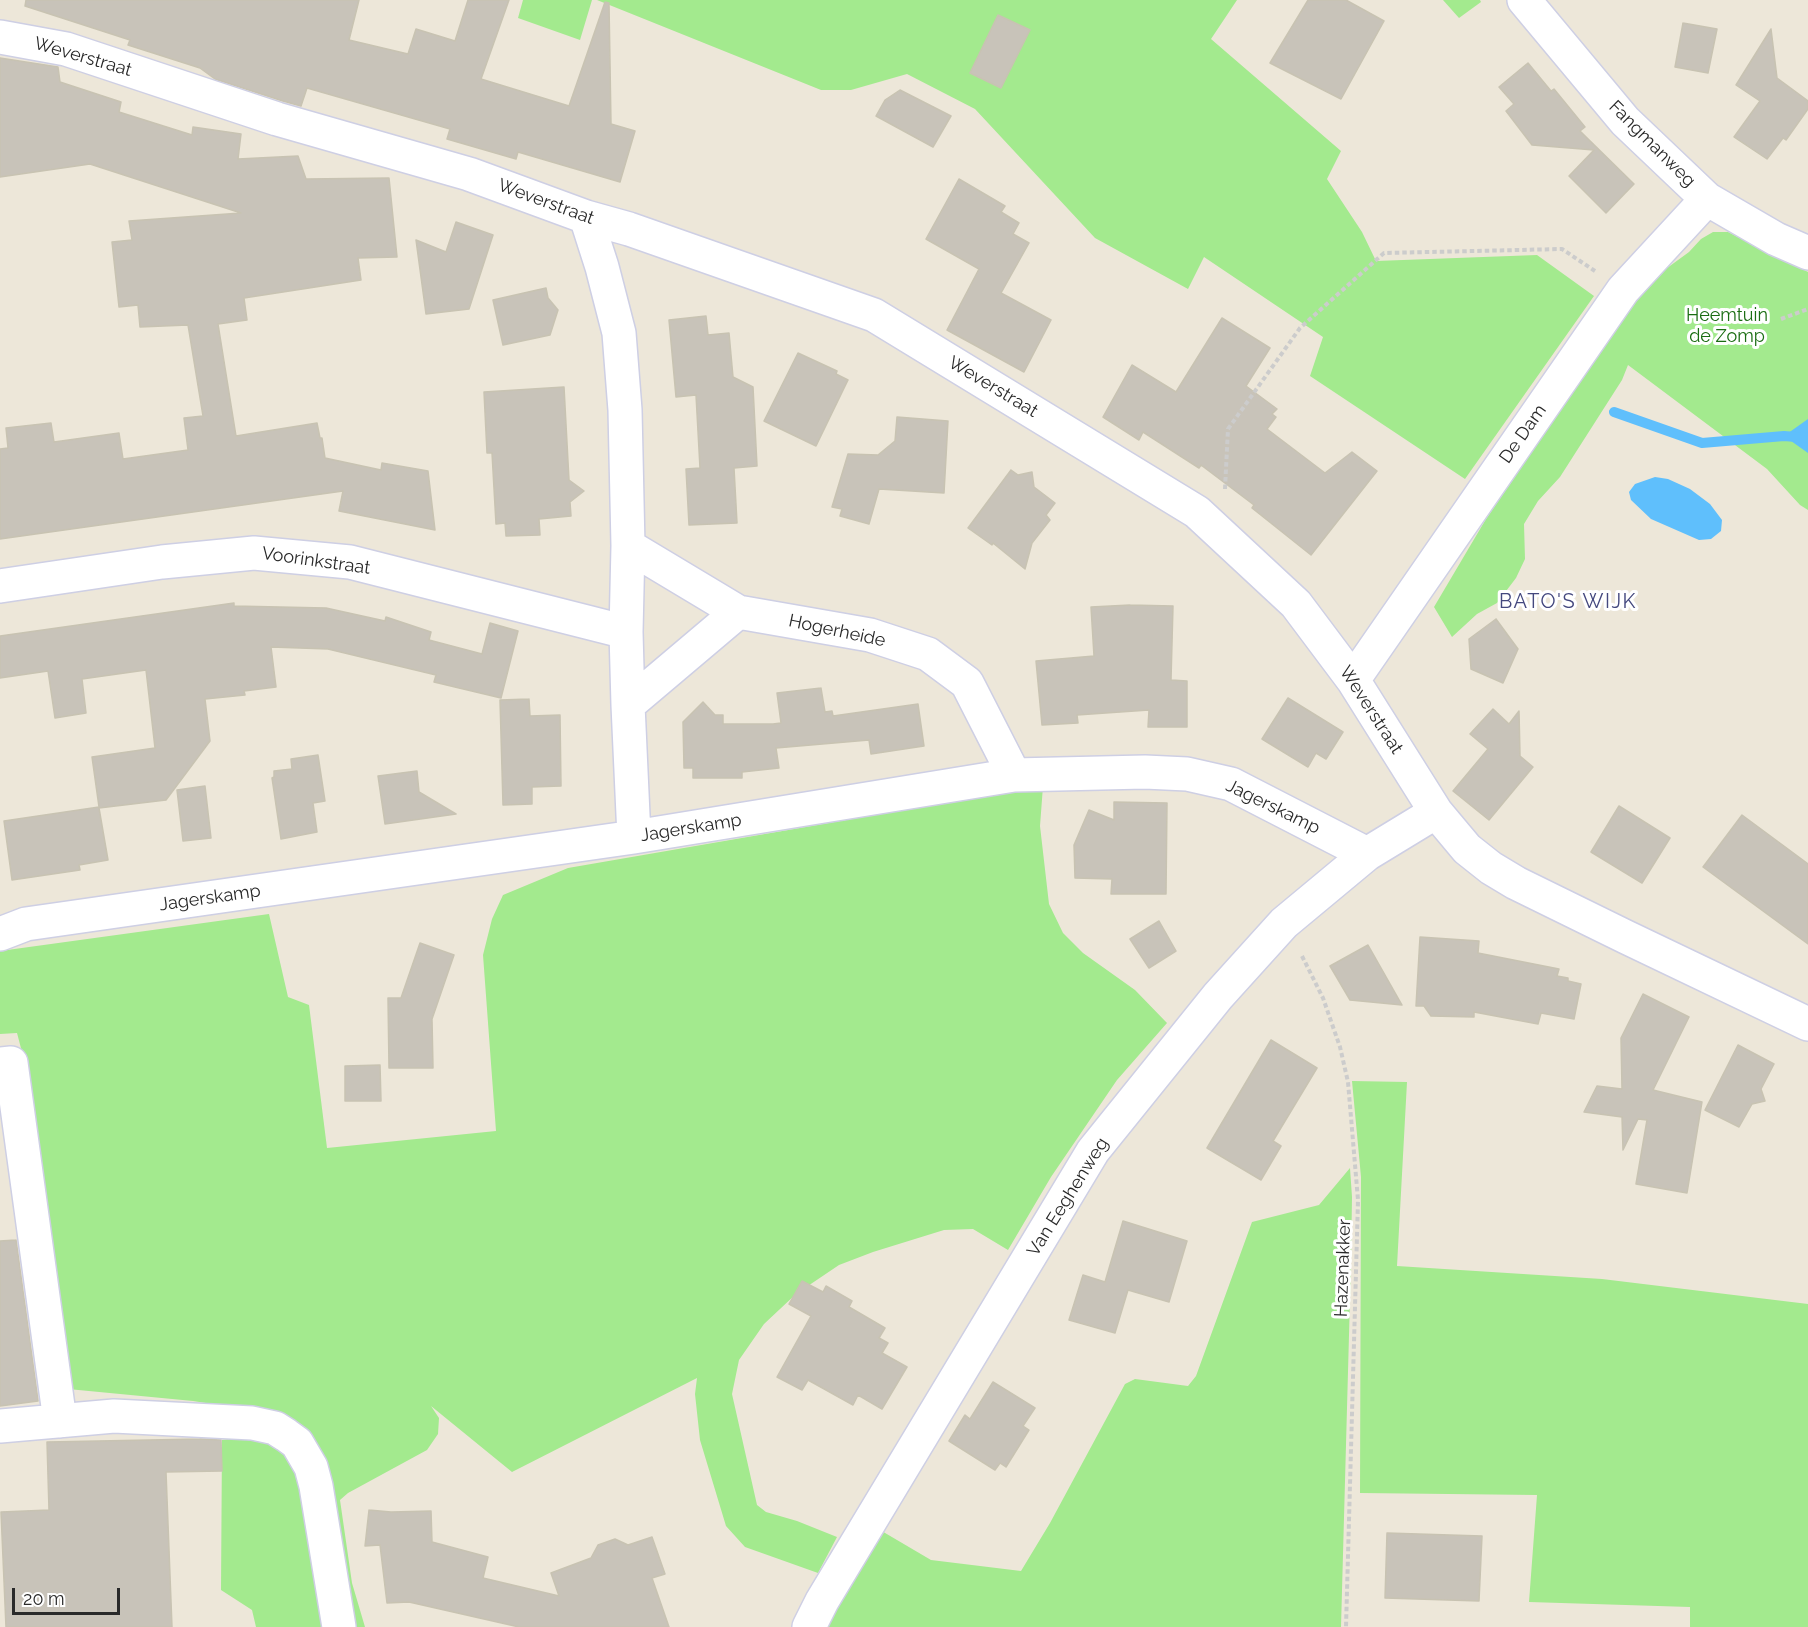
<!DOCTYPE html>
<style>
body{margin:0}
#map{position:relative;width:1808px;height:1627px;overflow:hidden;background:#ede7d9;font-family:Raleway,sans-serif}
canvas{display:block}
.scale{position:absolute;left:12px;top:1588px;width:108px;height:27px;box-sizing:border-box;border:3px solid #292929;border-top:0;padding-left:8px;font-size:18px;line-height:21px;white-space:nowrap;color:#292929;-webkit-text-stroke:4px #fff;paint-order:stroke}
</style>
<div id="map">
<canvas width="1808" height="1627"></canvas>
<div class="scale">20 m</div>
</div>
<script>
const g = document.querySelector('canvas').getContext('2d');
g.lineJoin = 'round';
function paint(path, color) { g.fillStyle = color; g.fill(path, 'evenodd'); }
const shape = rows => new Path2D(rows.map(r => 'M' + r).join(''));
function strokePath(path, color, width, dash) { g.strokeStyle = color; g.lineWidth = width; g.lineCap = dash ? 'butt' : 'round'; g.setLineDash(dash || []); g.stroke(path); }
function write(font, color, halo, rows, align = 'center') {
  g.font = font + ' Raleway,sans-serif'; g.lineWidth = 6; g.setLineDash([]); g.textBaseline = 'middle'; g.strokeStyle = halo; g.fillStyle = color; for (const [text, x, y, turn = 0] of rows) {
    g.save(); g.translate(x, y); g.rotate((+turn || 0) * Math.PI / 180); g.textAlign = isNaN(turn) ? turn : align; if (halo) g.strokeText(text, 0, 0); g.fillText(text, 0, 0); g.restore();
  }
}
paint(shape([
 [523,0,592,0,580,40,518,18],
 [597,0,1237,0,1211,39,1341,151,1327,179,1362,232,1376,261,1537,255,1594,296,1465,479,1310,376,1323,337,1204,257,1188,289,1095,238,975,109,907,74,851,90,821,90],
 [1443,0,1480,0,1481,2,1459,18],
 [1713,232,1728,232,1808,272,1808,510,1800,505,1767,469,1628,365,1622,380,1560,477,1538,501,1524,524,1525,559,1516,578,1497,603,1477,614,1452,637,1434,607,1486,519,1641,292,1663,271,1689,252,1701,239],
 [1043,786,1040,826,1049,904,1063,933,1083,953,1135,990,1167,1023,1117,1080,1051,1177,1008,1250,973,1229,944,1230,873,1252,839,1265,796,1294,764,1324,739,1360,732,1394,757,1505,766,1512,797,1521,837,1537,818,1573,745,1547,726,1526,700,1440,695,1394,697,1378,512,1472,431,1406,439,1418,438,1434,427,1450,348,1493,340,1500,352,1583,365,1627,349,1627,327,1487,263,1412,193,1401,68,1389,27,1071,17,1033,0,1034,0,951,269,914,288,997,309,1005,327,1148,496,1131,483,955,492,919,503,895,568,868],
 [1352,1081,1407,1082,1397,1266,1602,1279,1808,1304,1808,1627,1690,1627,1690,1607,1529,1602,1537,1495,1360,1493,1361,1177],
 [1350,1168,1352,1197,1351,1262,1341,1627,825,1627,880,1530,931,1560,1021,1571,1050,1523,1125,1384,1135,1379,1188,1386,1196,1376,1252,1222,1319,1205],
 [259,1436,277,1441,297,1463,330,1627,256,1627,252,1610,221,1590,222,1440]
]), '#a3ea8e');
paint(shape([
 [1808,419,1808,453,1784,436],
 [1655,477,1668,479,1690,489,1710,504,1722,520,1721,531,1711,539,1699,540,1651,519,1631,500,1629,492,1635,484]
]), '#5fbffc');
strokePath(shape([
 [1614,412,1702,443,1784,436,1808,438]
]), '#5fbffc', 10);
const building = shape([
 [26,0,359,0,349,40,408,54,416,29,455,41,468,0,509,0,481,79,569,106,605,2,609,3,611,124,635,131,620,182,518,152,516,159,447,139,450,129,307,88,301,106,283,101,215,79,200,68,128,45,130,40,25,6,26,0],
 [1308,0,1346,0,1384,21,1341,99,1270,63,1308,0],
 [998,15,1030,30,1001,88,970,73,998,15],
 [1683,23,1717,29,1708,73,1675,67,1683,23],
 [1771,29,1777,78,1808,101,1808,109,1786,140,1783,138,1767,159,1734,137,1760,101,1736,85,1771,29],
 [0,58,58,67,60,82,121,102,119,112,192,135,193,127,241,134,238,159,298,156,306,179,389,178,397,257,358,258,361,280,244,298,247,320,218,324,236,436,317,423,320,438,322,438,325,458,381,470,382,463,428,471,435,530,339,511,343,491,0,539,0,449,8,448,6,428,51,423,54,442,119,433,123,459,188,450,184,418,203,416,188,325,140,327,138,305,119,307,112,242,132,240,129,221,241,213,90,164,0,177,0,58],
 [1528,63,1551,91,1554,89,1585,127,1580,131,1634,184,1606,213,1569,176,1594,150,1532,145,1506,111,1514,104,1499,87,1528,63],
 [900,90,951,116,933,147,876,116,885,100,900,90],
 [959,179,1005,206,1001,212,1019,223,1013,234,1029,243,1001,293,1051,320,1024,372,947,330,979,269,926,239,959,179],
 [456,222,493,235,469,309,426,314,416,240,446,252,456,222],
 [546,288,548,298,558,310,550,335,503,345,493,300,546,288],
 [706,316,708,335,729,333,733,377,753,387,757,466,734,468,737,523,689,525,686,469,700,468,696,395,676,397,669,320,706,316],
 [1222,318,1270,348,1246,386,1277,409,1272,414,1276,417,1267,429,1325,473,1352,452,1377,471,1311,555,1252,508,1254,505,1201,465,1199,468,1143,432,1139,440,1103,417,1132,365,1176,392,1222,318],
 [798,353,837,371,836,374,848,380,816,446,764,421,798,353],
 [564,387,569,480,584,491,570,502,571,516,539,519,540,535,506,536,505,523,496,524,492,453,487,453,484,392,564,387],
 [897,417,948,421,944,493,879,489,869,524,840,516,842,509,832,507,848,454,878,455,895,441,897,417],
 [1011,470,1018,475,1032,472,1034,487,1055,503,1046,515,1050,520,1032,543,1025,569,993,543,992,545,968,528,1011,470],
 [234,603,234,606,326,608,385,621,386,617,431,632,429,640,482,654,490,623,518,631,501,698,434,682,436,675,328,649,271,647,276,687,244,691,245,695,205,699,210,741,166,800,99,808,108,860,79,865,80,870,12,880,4,821,99,807,92,757,155,748,146,670,82,679,86,713,55,718,48,671,0,678,0,636,234,603],
 [1130,605,1173,606,1171,680,1187,681,1187,727,1148,727,1149,710,1077,715,1078,723,1042,725,1036,661,1094,656,1091,607,1130,605],
 [1496,619,1518,649,1503,683,1471,669,1469,639,1496,619],
 [821,688,825,712,832,711,833,716,918,704,924,746,871,754,869,740,776,748,779,768,742,772,742,778,693,778,693,768,684,768,683,722,703,702,715,715,723,715,723,724,773,724,781,723,777,693,821,688],
 [1288,698,1343,732,1326,759,1316,753,1308,767,1262,739,1288,698],
 [529,699,530,716,560,715,561,786,532,787,532,804,503,805,500,700,529,699],
 [1493,709,1509,724,1519,711,1520,756,1533,767,1489,820,1453,791,1488,749,1470,734,1493,709],
 [318,755,325,801,313,803,317,832,281,839,272,778,274,777,274,771,292,769,291,759,318,755],
 [417,771,419,792,456,814,385,824,378,776,417,771],
 [205,786,211,838,183,841,177,790,205,786],
 [1114,802,1167,803,1166,894,1111,894,1112,879,1075,878,1074,845,1089,810,1114,820,1114,802],
 [1619,806,1670,838,1642,883,1591,852,1619,806],
 [1742,815,1808,864,1808,944,1703,867,1742,815],
 [1159,921,1176,951,1149,968,1130,939,1159,921],
 [1420,937,1479,941,1478,953,1559,969,1557,976,1568,978,1568,981,1581,984,1574,1019,1541,1013,1538,1024,1474,1012,1474,1017,1431,1016,1424,1006,1416,1006,1420,937],
 [420,943,454,955,432,1019,433,1068,389,1068,388,998,401,998,420,943],
 [1368,945,1402,1005,1350,1000,1330,966,1368,945],
 [1643,994,1689,1017,1653,1090,1702,1102,1687,1193,1636,1184,1647,1120,1638,1119,1623,1150,1622,1117,1584,1112,1597,1086,1622,1089,1621,1038,1643,994],
 [1271,1040,1317,1068,1273,1141,1281,1146,1261,1180,1207,1148,1271,1040],
 [1738,1045,1774,1064,1761,1089,1765,1101,1752,1104,1739,1127,1705,1110,1738,1045],
 [380,1065,381,1101,345,1101,345,1066,380,1065],
 [1123,1221,1187,1241,1169,1302,1128,1290,1115,1333,1069,1320,1083,1275,1105,1282,1123,1221],
 [16,1240,38,1401,0,1406,0,1241,16,1240],
 [802,1281,823,1292,826,1286,852,1301,849,1307,885,1328,879,1338,888,1343,882,1353,907,1367,882,1409,858,1395,853,1405,808,1380,802,1390,777,1377,811,1316,789,1304,802,1281],
 [993,1382,1035,1408,1023,1426,1029,1430,1006,1467,1000,1463,995,1470,949,1441,965,1415,970,1419,993,1382],
 [200,1439,221,1440,222,1471,166,1472,172,1627,6,1627,1,1512,49,1510,47,1442,200,1439],
 [369,1510,391,1512,431,1511,432,1542,488,1557,483,1578,559,1596,551,1573,591,1558,598,1545,615,1539,628,1545,652,1537,665,1574,652,1578,669,1627,519,1627,409,1602,387,1603,380,1545,365,1546,369,1510],
 [1387,1533,1482,1536,1479,1601,1385,1598,1387,1533]
]);
paint(building, '#c8c3b9');
strokePath(building, '#c8c3b2', 1.5);
const minor = shape([
 [1524,0,1625,121,1707,199,1776,239,1808,253],
 [0,37,66,49,277,119,469,174,586,217,629,229,874,315,1197,512,1296,604,1353,680,1436,812,1467,849,1491,868,1516,883,1626,937,1808,1024],
 [586,217,602,267,619,333,625,410,628,546,738,612,870,635,928,654,967,683,1014,775],
 [0,586,162,562,254,553,350,562,626,632,628,705],
 [626,632,628,546],
 [1353,680,1623,290,1707,199],
 [634,837,628,705,738,612],
 [0,934,26,924,634,837,1014,775,1145,772,1187,774,1231,784,1367,854],
 [0,1064,11,1063,60,1421],
 [0,1426,114,1416,252,1423,275,1428,286,1435,297,1443,311,1467,316,1486,339,1627],
 [809,1627,822,1601,1093,1151,1218,996,1284,923,1367,854,1436,812]
]);
strokePath(minor, '#cecfe4', 36);
strokePath(shape([
 [1781,319,1808,309],
 [1225,489,1228,429,1300,328,1384,253,1562,249,1595,271],
 [1302,956,1323,998,1340,1047,1348,1082,1358,1200,1346,1627]
]), '#ccc', 4, [4.5, 3]);
strokePath(minor, '#fff', 33);
write('18px', '#292929', '#fff', [
 ["Weverstraat",83,57,16],
 ["Fangmanweg",1652,144,45],
 ["Weverstraat",546,202,20],
 ["Weverstraat",993,387,31],
 ["De Dam",1523,434,-55],
 ["Voorinkstraat",316,561,8],
 ["Hogerheide",837,631,12],
 ["Weverstraat",1371,710,57],
 ["Jagerskamp",1273,807,26],
 ["Jagerskamp",691,828,-9],
 ["Jagerskamp",210,898,-8],
 ["Van Eeghenweg",1068,1197,-58],
 ["Hazenakker",1343,1268,-88]
]);
write('18px', '#1a6d12', '#fff', [
 ["Heemtuin",1727,316],
 ["de Zomp",1727,337]
]);
g.letterSpacing = '1.5px';
write('20px', '#44487e', '#fff', [
 ["BATO'S WIJK",1568,602]
]);
g.letterSpacing = '0px';
</script>
